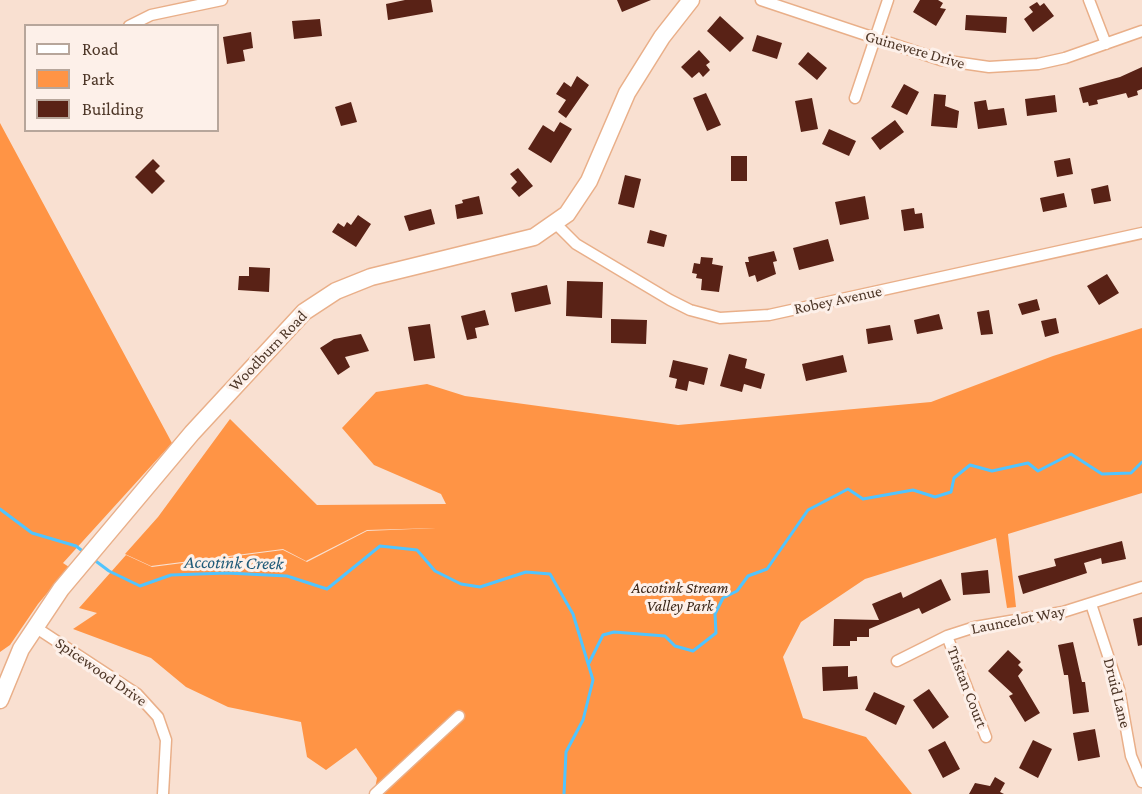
<!DOCTYPE html>
<style>
body{margin:0}
#map{position:relative;width:1142px;height:794px;overflow:hidden;background:#f9e0d1;font-family:"Crimson Pro",serif}
canvas{display:block}
.legend{position:absolute;left:24px;top:24px;width:195px;height:108px;box-sizing:border-box;background:#fdf0e9;border:2px solid #b7a69b;margin:0;padding:8px 10px;list-style:none;font-size:18px;color:#4d3627}
.legend li{display:flex;align-items:center;gap:12px;height:30px}
.legend b{width:30px;border:2px solid #b7a69b}
</style>
<div id="map">
<canvas width="1142" height="794"></canvas>
<ul class="legend">
<li><b style="height:8px;background:#fff"></b>Road</li>
<li><b style="height:16px;background:#ff9445"></b>Park</li>
<li><b style="height:16px;background:#592216"></b>Building</li>
</ul>
</div>
<script>
const ctx = document.querySelector('canvas').getContext('2d');
ctx.lineJoin = 'round';
function fill(path, color) { ctx.fillStyle = color; ctx.fill(path, 'evenodd'); }
const poly = rows => new Path2D(rows.map(r => 'M' + r).join(''));
function strokePath(path, color, width, dash) { ctx.strokeStyle = color; ctx.lineWidth = width; ctx.lineCap = dash ? 'butt' : 'round'; ctx.setLineDash(dash || []); ctx.stroke(path); }
function write(font, color, halo, rows, align = 'center') {
  ctx.font = font + ' "Crimson Pro",serif'; ctx.lineWidth = 6; ctx.setLineDash([]); ctx.textBaseline = 'middle'; ctx.strokeStyle = halo; ctx.fillStyle = color; for (const [text, x, y, turn = 0] of rows) {
    ctx.save(); ctx.translate(x, y); ctx.rotate((+turn || 0) * Math.PI / 180); ctx.textAlign = isNaN(turn) ? turn : align; if (halo) ctx.strokeText(text, 0, 0); ctx.fillText(text, 0, 0); ctx.restore();
  }
}
fill(poly([
 [0,123,172,443,63,563,69,567,38,604,10,645,0,652],
 [1142,328,1142,493,1008,534,1016,607,1007,608,996,538,865,579,801,622,783,657,803,718,866,737,912,794,374,794,377,778,356,748,326,770,307,757,301,722,228,707,186,687,151,658,73,629,97,613,79,608,126,555,152,567,283,550,307,562,367,531,436,528,367,530,306,561,283,549,151,566,125,554,158,517,230,419,317,505,446,504,441,494,374,465,342,428,376,392,427,384,465,396,678,425,931,402,1053,356]
]), '#ff9445');
strokePath(poly([
 [0,509,32,533,76,546,85,553],
 [93,559,109,571,140,586,171,575,227,573,287,576,327,589,380,546,417,550,435,571,461,584,480,587,526,572,550,574,573,614,593,680,583,720,566,752,564,794],
 [589,663,603,635,614,632,665,636,675,646,693,651,716,633,715,614,723,598,737,591,748,576,767,569,808,510,848,489,863,499,913,490,935,497,951,492,954,478,970,465,992,471,1028,463,1038,471,1071,454,1102,474,1131,473,1142,462]
]), '#51c4fe', 3);
fill(poly([
 [405,0,431,0,433,12,388,20,386,4],
 [617,0,651,0,622,12],
 [920,0,938,0,943,3,940,8,946,9,936,26,913,12],
 [1037,2,1040,6,1044,3,1054,16,1033,32,1024,19,1033,12,1029,7],
 [966,15,1007,17,1006,33,965,30],
 [720,16,744,38,730,52,707,31],
 [320,19,322,36,294,39,292,21],
 [251,32,253,48,243,50,245,61,227,64,223,37],
 [757,35,782,43,777,59,752,51],
 [699,50,710,62,706,65,710,70,703,77,699,72,692,78,681,67],
 [808,52,827,68,817,80,798,64],
 [1142,67,1142,89,1137,91,1138,95,1128,98,1126,93,1097,100,1098,104,1089,106,1088,102,1083,103,1079,88,1120,77],
 [577,76,589,85,566,118,558,112,566,100,556,94,564,82,571,87],
 [904,84,919,92,907,115,891,107],
 [706,93,721,125,707,131,693,98],
 [934,94,946,95,945,106,959,111,957,128,931,126],
 [1055,95,1057,112,1027,116,1025,99],
 [812,98,818,129,801,132,795,101],
 [986,100,988,110,1004,108,1007,125,978,129,974,102],
 [351,102,357,122,341,126,335,107],
 [895,120,904,132,880,150,871,138],
 [560,122,572,129,551,163,528,149,543,125,554,132],
 [829,129,856,141,849,156,822,144],
 [731,156,747,156,747,181,731,181],
 [1070,158,1073,174,1057,177,1054,161],
 [153,159,160,166,155,171,165,181,152,194,135,177],
 [518,168,533,186,519,197,511,188,517,182,510,174],
 [625,175,641,179,634,208,618,204],
 [1108,185,1111,201,1094,204,1091,189],
 [1064,193,1067,207,1043,212,1040,198],
 [479,196,483,214,457,219,455,205,463,203,462,200],
 [865,196,869,219,840,225,835,202],
 [914,208,915,214,922,213,924,228,904,231,901,210],
 [431,209,435,224,409,231,404,216],
 [358,215,371,224,356,247,332,232,338,223,344,227,347,222,351,225],
 [650,230,667,235,664,247,647,243],
 [828,239,834,261,799,270,793,248],
 [774,251,777,261,773,262,776,274,757,282,755,275,749,277,745,262,749,262,748,257],
 [701,257,713,258,712,264,723,266,719,292,701,290,702,279,696,278,697,274,692,273,694,263,700,264],
 [249,267,270,268,269,292,238,290,239,276,249,276],
 [1107,274,1119,293,1099,305,1087,286],
 [567,281,603,282,602,318,566,316],
 [547,285,551,304,515,312,511,293],
 [1037,299,1040,310,1022,315,1018,304],
 [485,310,489,325,475,328,477,338,467,340,461,316],
 [989,310,993,334,981,335,977,312],
 [939,314,943,329,917,334,914,320],
 [1056,318,1059,333,1045,337,1041,321],
 [611,319,647,320,646,344,611,343],
 [430,324,435,358,414,361,408,327],
 [890,325,893,340,868,344,866,329],
 [361,334,369,351,345,357,350,367,338,375,320,348,334,339],
 [729,354,747,359,745,368,765,374,761,389,744,384,742,392,720,386],
 [843,355,847,372,806,381,802,364],
 [673,360,708,368,704,385,689,381,687,391,675,388,677,379,669,377],
 [1122,541,1126,559,1102,564,1101,558,1084,563,1087,573,1023,594,1018,576,1056,566,1054,559],
 [988,570,990,593,963,595,961,573],
 [941,579,951,600,922,614,919,608,869,629,869,637,857,637,857,641,850,641,850,646,833,646,834,619,879,620,872,604,901,592,903,598],
 [1142,617,1142,645,1138,646,1133,619],
 [1073,642,1082,682,1085,682,1089,712,1073,714,1068,675,1064,675,1058,645],
 [1008,650,1021,662,1018,665,1023,670,1018,676,1040,713,1025,722,1009,696,1013,694,988,671],
 [848,666,848,677,857,676,858,689,823,691,822,667],
 [929,689,949,717,933,729,913,700],
 [874,692,905,706,896,725,865,710],
 [1095,729,1100,757,1078,761,1073,733],
 [1033,740,1052,749,1038,778,1019,768],
 [945,741,960,769,943,778,928,750],
 [995,777,1005,783,1000,792,1004,794,969,794,975,783,990,786]
]), '#592216');
const street = poly([
 [761,0,941,60,989,67,1038,64,1065,58,1142,31],
 [1089,0,1106,44],
 [129,26,151,15,222,0],
 [855,98,888,0],
 [556,224,576,244,670,300,690,310,720,318,769,315,1142,233],
 [1091,604,1119,689,1131,756,1142,782],
 [35,627,137,694,158,717,166,740,163,794],
 [947,636,986,737],
 [897,661,947,636,975,627,1063,612,1142,587],
 [375,794,459,716]
]);
const secondary = poly([
 [0,700,21,649,61,589,192,433,304,312,336,291,371,277,534,237,567,214,589,181,627,93,662,37,691,0]
]);
strokePath(street, '#e9af89', 13);
strokePath(secondary, '#e9af89', 19);
strokePath(street, '#fff', 10);
strokePath(secondary, '#fff', 16);
write('16px', '#4d3627', '#fdf0e9', [
 ["Guinevere Drive",915,50,16],
 ["Robey Avenue",838,300,-12],
 ["Woodburn Road",268,351,-46],
 ["Launcelot Way",1018,620,-11],
 ["Spicewood Drive",101,672,35],
 ["Tristan Court",967,687,69],
 ["Druid Lane",1117,693,76]
]);
write('italic 16px', '#3b2618', '#fdf0e9', [
 ["Accotink Stream",680,588],
 ["Valley Park",680,606]
]);
write('italic 18px', '#1e5a78', '#fdf0e9', [
 ["Accotink Creek",234,563,1]
]);
</script>
